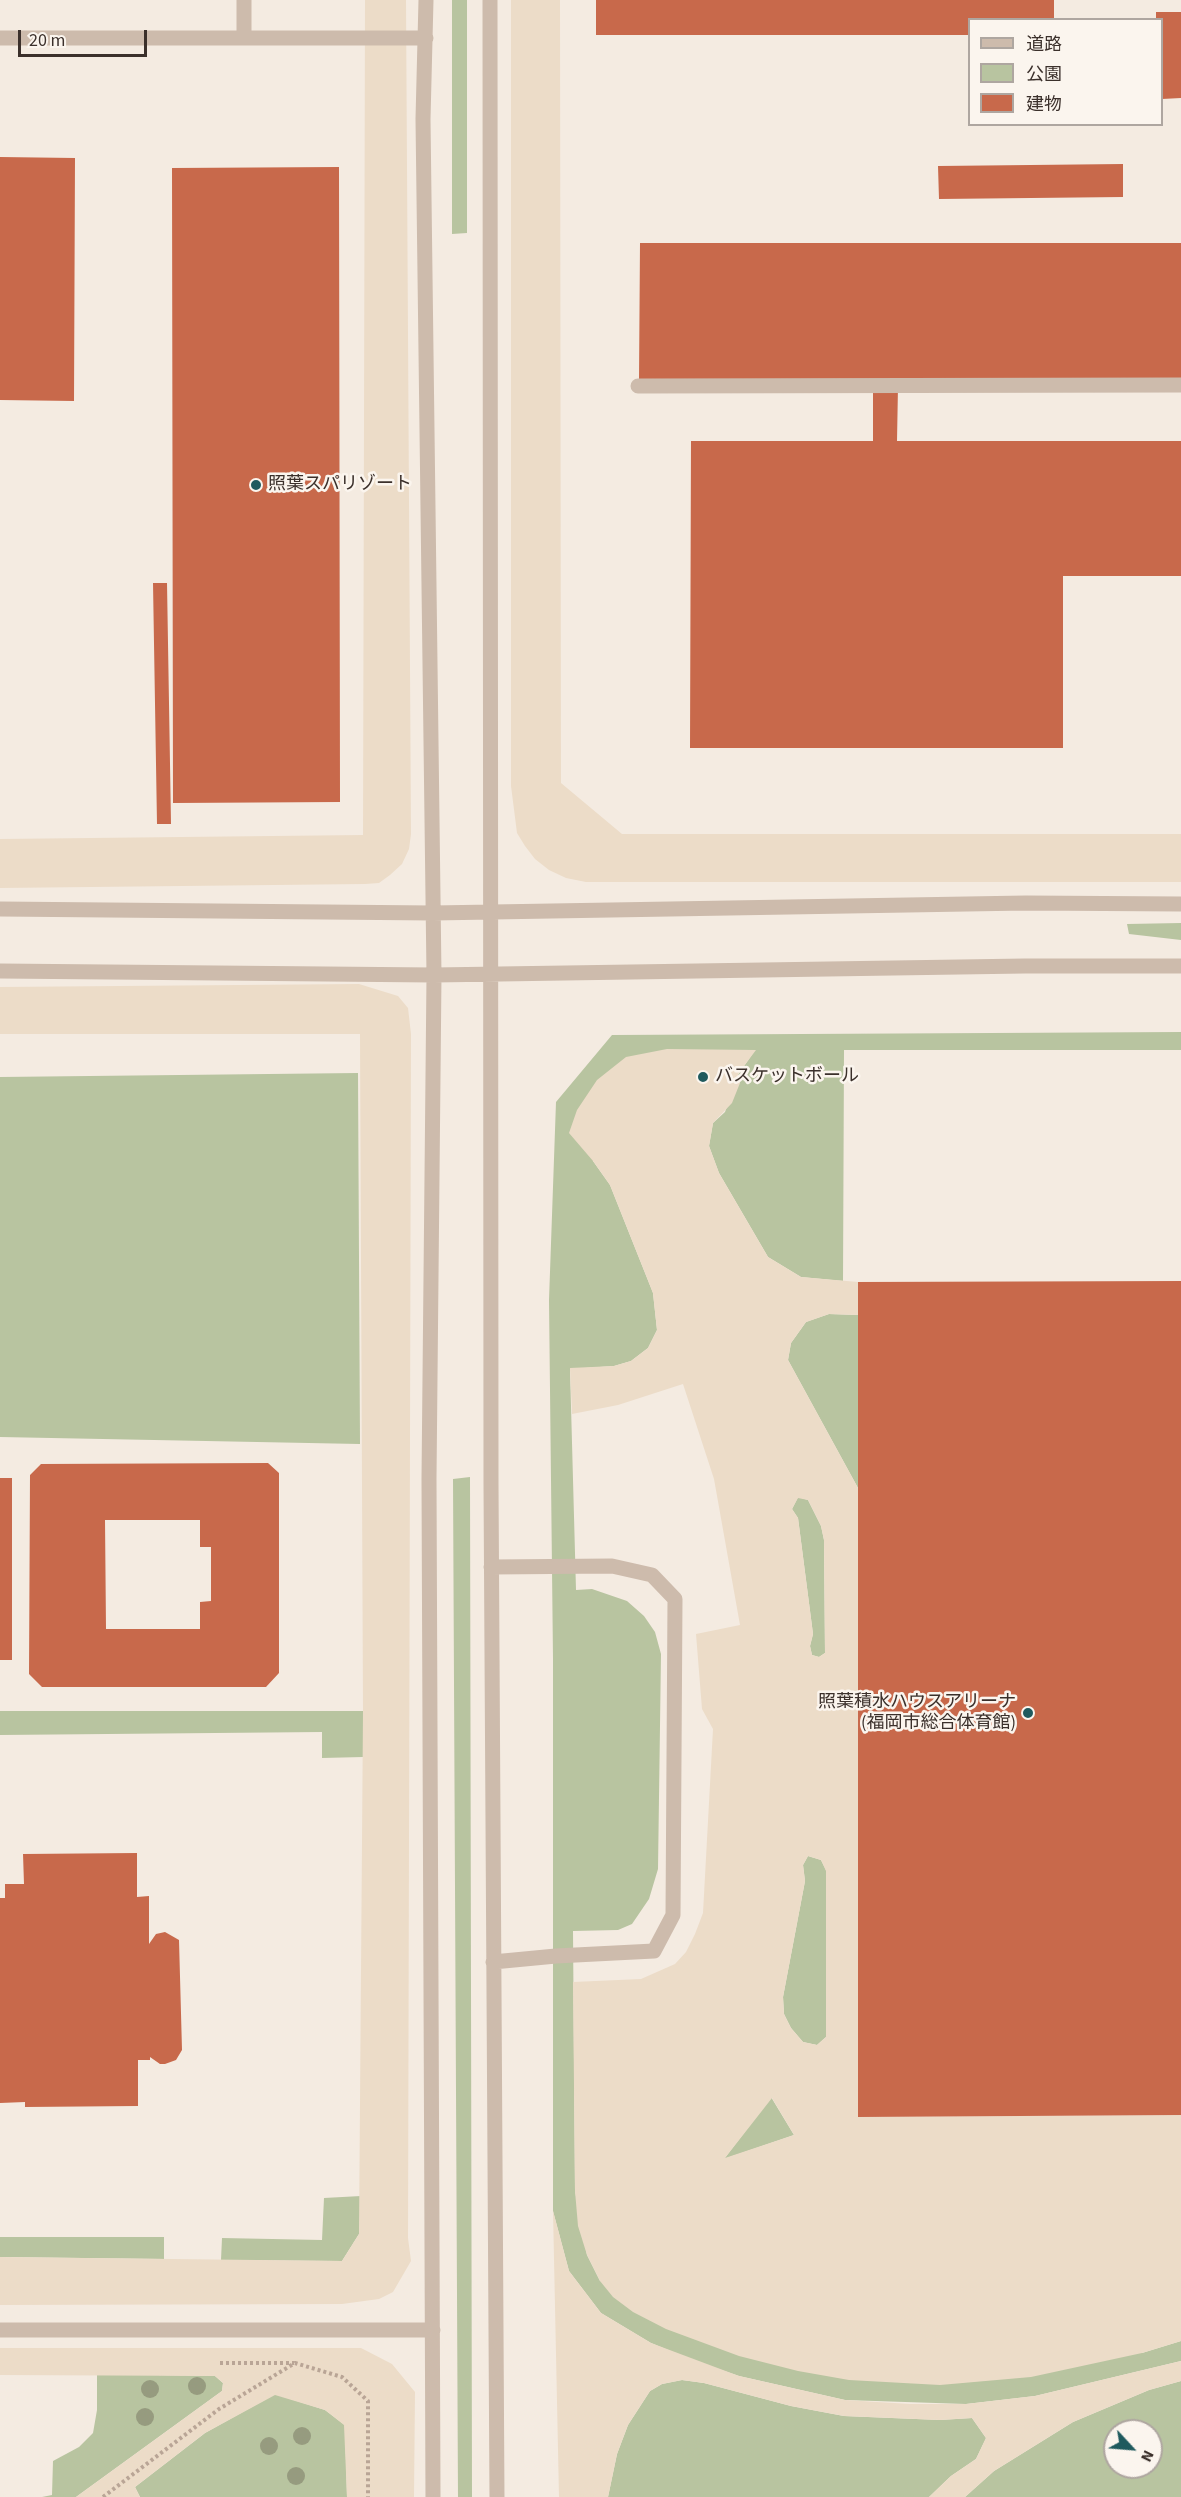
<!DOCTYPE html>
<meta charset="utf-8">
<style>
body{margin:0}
#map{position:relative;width:1181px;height:2497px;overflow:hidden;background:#f4ebe1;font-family:"Source Sans 3","Noto Sans JP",sans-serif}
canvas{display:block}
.legend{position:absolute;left:968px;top:18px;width:195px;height:108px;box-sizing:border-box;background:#fbf5ee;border:2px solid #aea6a0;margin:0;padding:8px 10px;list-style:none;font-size:18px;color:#3b302b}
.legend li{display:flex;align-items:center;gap:12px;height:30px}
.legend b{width:30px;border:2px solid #aea6a0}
.north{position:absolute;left:1103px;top:2419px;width:60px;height:60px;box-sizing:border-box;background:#fbf5ee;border:2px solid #aea6a0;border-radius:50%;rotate:116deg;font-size:16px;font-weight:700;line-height:24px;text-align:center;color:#3b302b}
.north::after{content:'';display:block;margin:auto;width:21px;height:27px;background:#1f5a5e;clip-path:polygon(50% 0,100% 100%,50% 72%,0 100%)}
.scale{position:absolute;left:18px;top:30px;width:129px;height:27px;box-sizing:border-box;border:3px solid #3b302b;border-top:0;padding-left:8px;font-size:18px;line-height:21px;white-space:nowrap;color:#3b302b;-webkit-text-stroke:4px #fbf5ee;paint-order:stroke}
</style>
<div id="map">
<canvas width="1181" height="2497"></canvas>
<ul class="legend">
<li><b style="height:8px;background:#cdbbac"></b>道路</li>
<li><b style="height:16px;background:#b8c4a0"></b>公園</li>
<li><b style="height:16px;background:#c8694b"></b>建物</li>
</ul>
<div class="north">N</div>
<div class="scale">20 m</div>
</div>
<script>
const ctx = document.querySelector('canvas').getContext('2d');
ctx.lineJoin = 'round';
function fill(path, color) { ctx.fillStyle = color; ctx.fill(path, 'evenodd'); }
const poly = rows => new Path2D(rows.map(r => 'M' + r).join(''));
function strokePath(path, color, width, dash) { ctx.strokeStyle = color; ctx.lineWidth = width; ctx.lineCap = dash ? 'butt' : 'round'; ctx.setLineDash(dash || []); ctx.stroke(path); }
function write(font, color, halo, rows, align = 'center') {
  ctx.font = font + ' "Source Sans 3","Noto Sans JP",sans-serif'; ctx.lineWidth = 5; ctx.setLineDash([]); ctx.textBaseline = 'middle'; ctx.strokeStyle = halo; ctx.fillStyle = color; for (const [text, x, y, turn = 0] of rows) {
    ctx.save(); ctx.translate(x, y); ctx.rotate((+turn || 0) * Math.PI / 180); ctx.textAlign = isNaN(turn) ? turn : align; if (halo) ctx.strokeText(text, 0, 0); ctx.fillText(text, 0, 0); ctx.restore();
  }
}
fill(poly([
 [452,0,467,0,467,233,452,234],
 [1181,923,1181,940,1129,934,1127,924],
 [1181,1032,1181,1050,844,1050,843,1281,801,1277,768,1257,719,1173,709,1146,713,1123,725,1112,738,1075,755,1050,593,1161,610,1185,653,1293,657,1330,648,1348,631,1361,614,1366,570,1369,576,1590,592,1589,627,1601,644,1616,655,1632,661,1654,658,1869,649,1899,632,1924,618,1930,573,1931,575,2191,587,2255,600,2281,1142,2353,1181,2341,1181,2361,1035,2396,966,2404,845,2400,739,2376,695,2361,651,2343,601,2313,569,2271,553,2211,553,1659,549,1300,556,1102,612,1035],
 [358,1073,360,1444,0,1437,0,1077],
 [829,1314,858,1315,858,1488,788,1360,791,1343,806,1322],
 [470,1477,472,2497,458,2497,453,1479],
 [798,1497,808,1500,821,1526,824,1540,825,1653,819,1657,812,1655,810,1646,813,1634,798,1518,792,1509],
 [0,1711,363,1711,363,1757,322,1758,322,1732,0,1735],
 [808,1856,821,1860,826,1870,826,2037,817,2045,803,2042,791,2028,784,2014,783,1997,805,1881,803,1865],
 [771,2097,794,2135,724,2159],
 [361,2196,359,2234,342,2261,221,2260,222,2238,322,2240,324,2198],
 [0,2237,164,2237,164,2259,0,2257],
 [97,2374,215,2376,223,2383,222,2391,76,2497,42,2497,52,2495,53,2461,79,2447,93,2433,97,2410],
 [682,2380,704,2383,791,2406,844,2416,940,2420,972,2418,986,2438,976,2459,951,2476,929,2497,608,2497,617,2454,628,2425,650,2391,662,2384],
 [1181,2381,1181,2497,965,2497,994,2471,1073,2422,1149,2390],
 [1115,2431,1151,2431,1151,2467,1115,2467],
 [275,2394,325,2410,345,2425,347,2497,140,2497,135,2487,205,2433]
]), '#b8c4a0');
fill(poly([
 [365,0,406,0,411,834,409,849,402,864,390,875,379,883,365,884,0,888,0,839,363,835],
 [511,0,560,0,561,783,622,834,1181,834,1181,882,586,882,566,878,549,870,535,859,525,846,517,833,511,786],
 [359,984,398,996,408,1008,411,1034,408,2238,411,2261,393,2292,379,2299,342,2304,0,2305,0,2257,342,2261,359,2234,363,1711,360,1034,0,1034,0,987],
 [667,1049,756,1050,738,1074,740,1083,732,1103,713,1123,709,1146,719,1173,768,1257,801,1277,858,1282,858,1315,829,1314,806,1322,791,1343,788,1360,858,1488,858,2117,1181,2115,1181,2341,1142,2353,1031,2377,940,2385,849,2380,798,2371,739,2356,666,2329,633,2312,613,2297,600,2281,587,2255,578,2226,575,2191,573,1982,641,1979,675,1964,686,1952,695,1934,703,1913,713,1729,702,1709,696,1634,740,1625,714,1479,683,1384,618,1405,572,1414,570,1368,614,1366,631,1361,648,1348,657,1330,653,1293,610,1185,593,1161,569,1133,577,1110,597,1080,626,1057],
 [798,1498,808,1500,821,1526,824,1540,825,1653,819,1657,812,1655,810,1646,813,1634,798,1518,792,1509],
 [808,1856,821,1860,826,1871,826,2037,817,2045,803,2042,791,2028,784,2014,783,1997,805,1881,803,1865],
 [772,2098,794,2135,725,2158],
 [553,2211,569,2271,601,2313,651,2343,739,2376,845,2400,910,2404,966,2404,1035,2396,1181,2361,1181,2381,1149,2390,1073,2422,994,2471,965,2497,929,2497,951,2476,976,2459,986,2438,972,2418,940,2420,844,2416,791,2406,704,2383,682,2380,662,2384,650,2391,628,2425,617,2454,608,2497,559,2497],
 [0,2348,361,2348,392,2364,415,2392,414,2497,347,2497,344,2425,325,2410,275,2395,205,2433,135,2487,140,2497,76,2497,222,2391,223,2383,215,2376,0,2375]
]), '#ecdcc8');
fill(poly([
 [596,0,1054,0,1054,20,970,20,970,35,596,35],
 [1156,12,1181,12,1181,98,1162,99,1162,20,1156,20],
 [0,157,75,158,74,401,0,400],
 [1123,164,1123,197,939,199,938,166],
 [339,167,340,802,173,803,172,168],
 [640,243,1181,243,1181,386,898,386,897,441,1181,441,1181,576,1063,576,1063,748,690,748,691,441,873,441,873,381,639,380],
 [153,583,167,583,171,824,157,824],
 [1181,1281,1181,2115,858,2117,858,1282],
 [268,1463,279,1473,279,1673,266,1687,42,1687,29,1674,30,1475,41,1464],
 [105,1520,200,1520,200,1547,211,1547,211,1601,200,1602,200,1629,106,1629],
 [0,1478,12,1478,12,1660,0,1660],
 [137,1853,137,1897,149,1896,149,1944,156,1934,165,1932,179,1940,182,2050,176,2060,165,2064,160,2064,150,2057,150,2060,138,2060,138,2106,25,2107,25,2102,0,2103,0,1898,5,1898,5,1884,24,1884,23,1854]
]), '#c8694b');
strokePath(poly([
 [220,2363,294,2363],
 [103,2497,219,2409,295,2363,342,2377,368,2401,368,2497]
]), '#b9a596', 4, [3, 3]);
strokePath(poly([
 [426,0,423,119,434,975,429,1478,433,2497],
 [490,0,491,1484,497,2497],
 [244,36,244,0],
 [0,38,426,38],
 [638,386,1181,385],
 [0,909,433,913,1026,903,1181,904],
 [0,971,434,975,1025,966,1181,966],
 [491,1567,612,1566,652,1575,675,1599,673,1915,654,1951,556,1956,493,1962],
 [0,2330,433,2330]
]), '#cdbbac', 15);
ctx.fillStyle = '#969b7f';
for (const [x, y] of [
 [197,2386],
 [150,2389],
 [145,2417],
 [302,2436],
 [269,2446],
 [296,2476]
]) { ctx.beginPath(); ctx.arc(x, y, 9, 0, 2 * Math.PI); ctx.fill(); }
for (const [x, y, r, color] of [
 [256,485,6,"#1f5a5e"],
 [703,1077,6,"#1f5a5e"],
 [1028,1713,6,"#1f5a5e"]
]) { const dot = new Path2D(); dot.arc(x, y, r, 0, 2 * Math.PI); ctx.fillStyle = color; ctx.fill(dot); strokePath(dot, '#fbf5ee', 2); }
write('18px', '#3b302b', '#fbf5ee', [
 ["照葉スパリゾート",268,485],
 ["バスケットボール",715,1077],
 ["照葉積水ハウスアリーナ",1016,1703,"right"],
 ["(福岡市総合体育館)",1016,1724,"right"]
], 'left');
</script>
